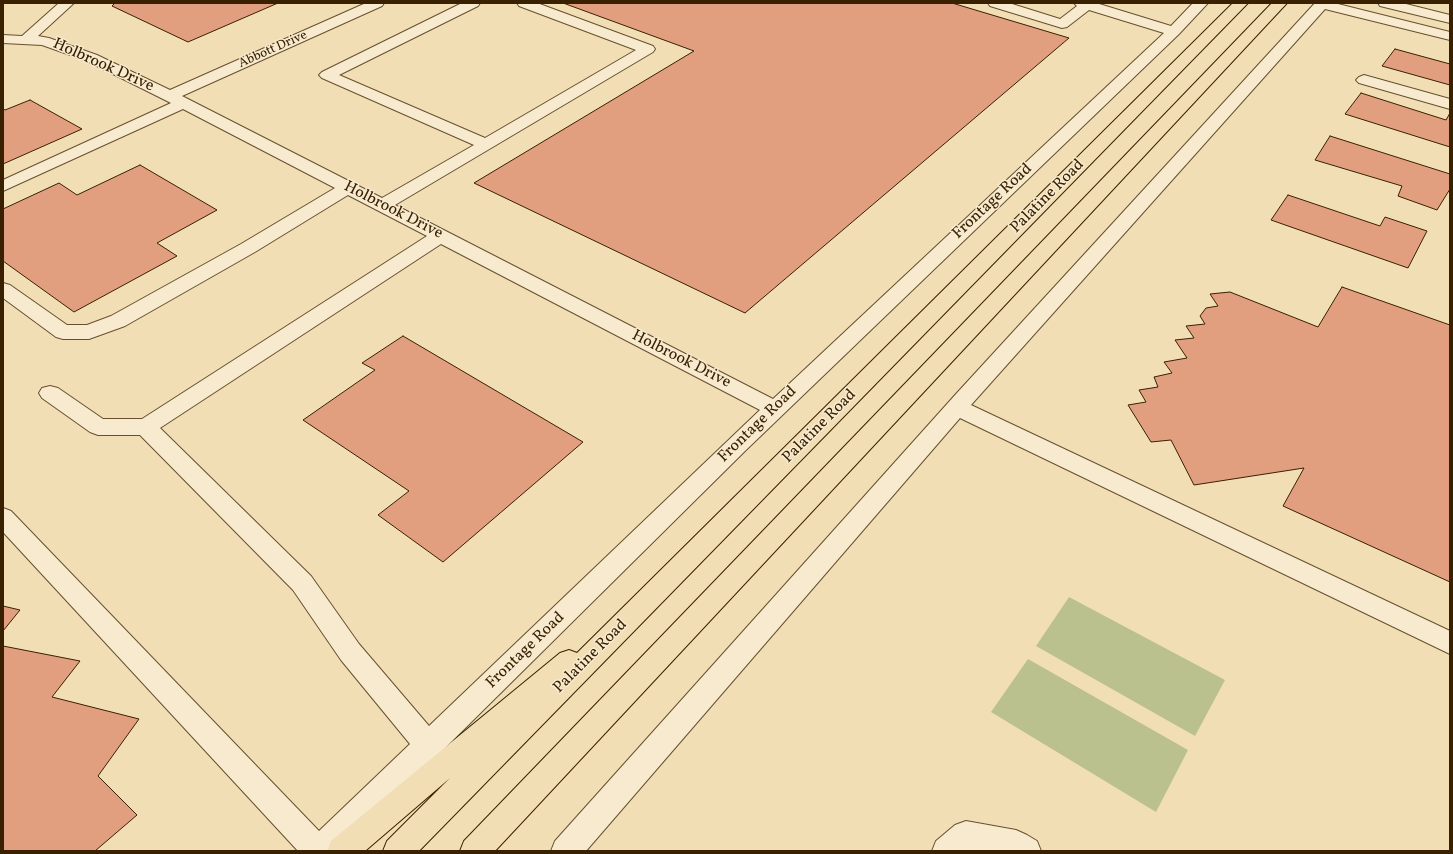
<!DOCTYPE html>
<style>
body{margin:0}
#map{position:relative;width:1453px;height:854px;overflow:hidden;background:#f2deb4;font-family:Vollkorn,serif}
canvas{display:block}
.frame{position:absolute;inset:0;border:4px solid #382001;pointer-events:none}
</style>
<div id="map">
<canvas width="1453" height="854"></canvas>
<div class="frame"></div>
</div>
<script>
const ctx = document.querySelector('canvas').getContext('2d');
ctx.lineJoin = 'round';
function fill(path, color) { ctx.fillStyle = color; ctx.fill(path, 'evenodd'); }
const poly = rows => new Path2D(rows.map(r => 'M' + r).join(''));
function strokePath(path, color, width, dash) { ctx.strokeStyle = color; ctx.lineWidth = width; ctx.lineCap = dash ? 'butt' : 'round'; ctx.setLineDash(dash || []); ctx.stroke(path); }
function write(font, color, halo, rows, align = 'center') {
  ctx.font = font + ' Vollkorn,serif'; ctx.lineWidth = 3; ctx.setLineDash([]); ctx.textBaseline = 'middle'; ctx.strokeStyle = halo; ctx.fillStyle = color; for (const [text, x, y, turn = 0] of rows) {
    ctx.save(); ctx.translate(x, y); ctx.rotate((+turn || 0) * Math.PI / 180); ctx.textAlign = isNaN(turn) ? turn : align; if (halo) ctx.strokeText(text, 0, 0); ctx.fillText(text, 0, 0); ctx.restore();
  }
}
fill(poly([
 [1069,597,1225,680,1195,736,1036,646],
 [1028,659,1188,750,1156,812,991,712]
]), '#bac18e');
const building = poly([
 [115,3,278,3,188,42,112,6,115,3],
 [563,3,952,3,1069,38,745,313,474,183,694,51,563,3],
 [1395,49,1450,64,1450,85,1382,66,1395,49],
 [1361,93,1446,120,1450,113,1450,147,1345,114,1361,93],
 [30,100,82,129,3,164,3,109,5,110,30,100],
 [1330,136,1450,174,1450,189,1437,210,1398,196,1402,186,1315,160,1330,136],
 [140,165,217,210,157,243,177,256,74,312,3,261,3,209,59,183,77,195,140,165],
 [1288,195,1380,226,1385,217,1427,231,1408,268,1271,220,1288,195],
 [1342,287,1450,325,1450,582,1283,506,1304,468,1194,485,1171,440,1151,442,1128,405,1146,402,1139,390,1158,387,1154,377,1172,373,1164,362,1187,358,1175,340,1194,338,1186,326,1205,324,1200,316,1206,308,1218,306,1210,294,1230,292,1318,327,1342,287],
 [403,336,583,442,443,562,378,515,409,491,303,420,375,370,362,363,403,336],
 [3,606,20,610,3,631,3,606],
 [3,646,80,661,52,697,139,719,98,776,137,815,95,851,3,851,3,646]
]);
fill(building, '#e19f80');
strokePath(building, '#382001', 1);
const minor = poly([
 [59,3,74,3,38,36,49,38,97,55,170,90,366,3,384,3,382,6,182,96,382,198,474,145,322,78,319,75,322,72,462,3,480,3,478,6,339,75,485,138,636,50,519,6,517,3,537,3,653,46,655,49,653,52,395,205,773,399,1164,33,1089,10,1067,27,1062,28,990,6,988,3,1009,3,1060,19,1077,6,1074,3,1096,3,1171,26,1193,3,1208,3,1179,34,746,450,341,851,298,851,3,532,3,508,11,511,319,831,410,744,341,660,293,590,140,435,98,435,90,432,42,398,39,393,42,388,50,386,58,388,103,419,142,419,427,236,348,195,255,252,125,326,89,339,63,339,56,337,3,298,3,283,10,285,67,325,87,325,111,316,241,244,335,188,183,109,3,191,3,180,171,103,87,61,42,45,3,43,3,35,22,36,59,3],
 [441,244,760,410,429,726,359,644,311,576,160,428,441,244],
 [1315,3,1334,3,1450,32,1450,40,1325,9,971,405,1450,631,1450,654,960,418,586,851,551,851,555,841,956,394,1315,3],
 [1378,3,1402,3,1450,15,1450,23,1380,6,1378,3],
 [1364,75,1450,99,1450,109,1359,83,1356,80,1359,77,1364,75],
 [966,821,1016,830,1027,835,1037,841,1041,851,932,851,936,841,955,825,966,821]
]);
const highway = poly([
 [1233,3,1248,3,419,851,383,851,387,841,450,778,365,851,327,851,331,841,560,653,569,650,577,653,1233,3],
 [1272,3,1287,3,495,851,460,851,464,841,1272,3]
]);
strokePath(minor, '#66502e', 2);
strokePath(highway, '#382001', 2);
fill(minor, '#f7eace');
fill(highway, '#f2deb4');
write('13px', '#382001', '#f7eace', [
 ["Abbott Drive",273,50,-24]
]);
write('16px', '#382001', '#f7eace', [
 ["Holbrook Drive",103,66,24],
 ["Palatine Road",1048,197,-45],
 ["Frontage Road",993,202,-43],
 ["Holbrook Drive",393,211,27],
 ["Holbrook Drive",681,360,27],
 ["Frontage Road",758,425,-44],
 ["Palatine Road",820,427,-45],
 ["Frontage Road",526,651,-44],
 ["Palatine Road",591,657,-45]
]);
</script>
